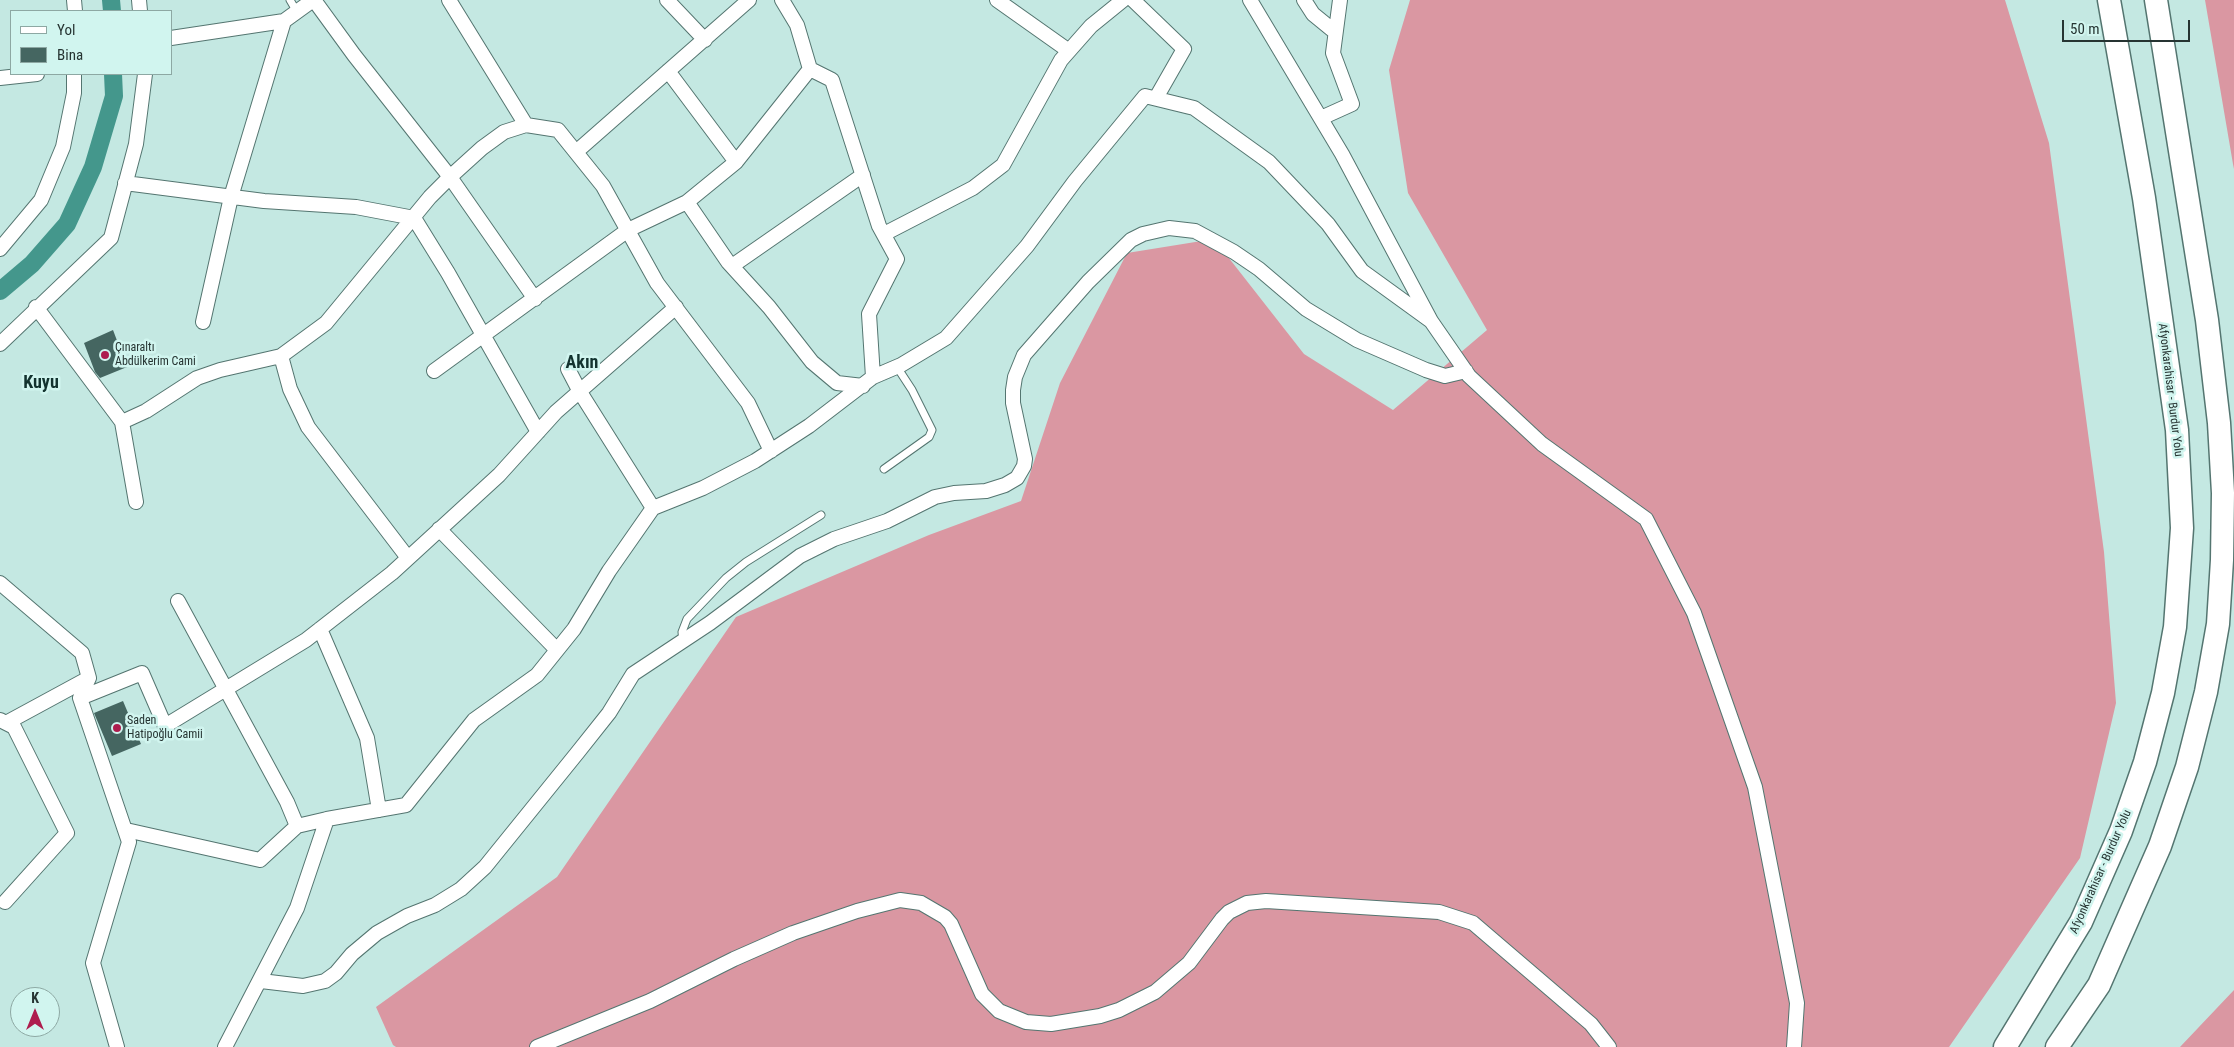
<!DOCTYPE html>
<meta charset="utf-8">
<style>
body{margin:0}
#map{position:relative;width:2234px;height:1047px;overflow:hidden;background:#c4e8e2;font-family:"Roboto Condensed",sans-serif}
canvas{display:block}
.legend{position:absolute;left:10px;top:10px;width:162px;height:65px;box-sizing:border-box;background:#d1f5ef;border:1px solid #8da8a3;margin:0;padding:6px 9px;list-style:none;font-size:15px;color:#263432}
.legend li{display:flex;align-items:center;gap:10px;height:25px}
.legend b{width:25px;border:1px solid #8da8a3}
.north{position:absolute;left:10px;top:987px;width:50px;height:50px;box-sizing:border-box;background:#d1f5ef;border:1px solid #8da8a3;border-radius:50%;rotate:0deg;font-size:14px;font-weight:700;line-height:20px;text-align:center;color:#263432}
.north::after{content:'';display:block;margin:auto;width:18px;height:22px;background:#ae1d4e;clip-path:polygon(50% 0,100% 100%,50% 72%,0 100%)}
.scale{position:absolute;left:2062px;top:20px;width:128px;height:22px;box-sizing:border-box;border:2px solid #263432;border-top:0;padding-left:6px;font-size:15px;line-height:18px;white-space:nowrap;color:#263432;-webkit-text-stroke:4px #d1f5ef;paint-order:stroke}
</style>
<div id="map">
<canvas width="2234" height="1047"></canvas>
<ul class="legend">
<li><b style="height:6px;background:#fff"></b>Yol</li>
<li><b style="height:14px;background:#456661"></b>Bina</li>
</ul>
<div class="north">K</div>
<div class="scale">50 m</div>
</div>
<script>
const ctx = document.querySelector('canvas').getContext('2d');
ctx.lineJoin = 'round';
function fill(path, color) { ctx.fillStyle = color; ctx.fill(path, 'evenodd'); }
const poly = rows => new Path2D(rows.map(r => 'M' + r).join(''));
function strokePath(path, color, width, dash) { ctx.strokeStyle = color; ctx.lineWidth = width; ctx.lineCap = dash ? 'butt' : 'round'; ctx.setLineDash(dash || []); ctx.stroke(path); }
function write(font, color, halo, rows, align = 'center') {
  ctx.font = font + ' "Roboto Condensed",sans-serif'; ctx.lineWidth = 5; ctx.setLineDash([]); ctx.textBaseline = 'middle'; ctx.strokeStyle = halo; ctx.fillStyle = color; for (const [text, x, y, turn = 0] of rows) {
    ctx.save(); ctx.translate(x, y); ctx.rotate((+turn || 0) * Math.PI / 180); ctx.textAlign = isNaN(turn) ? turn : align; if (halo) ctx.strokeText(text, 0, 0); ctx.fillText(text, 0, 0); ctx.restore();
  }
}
fill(poly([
 [1410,0,2005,0,2049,143,2104,552,2116,703,2080,858,1949,1047,396,1047,393,1045,376,1007,557,877,736,617,929,535,1021,501,1060,383,1127,253,1214,239,1304,354,1393,410,1487,330,1408,193,1389,70],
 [2205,0,2234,0,2234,169,2233,164],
 [2234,990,2234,1047,2180,1047]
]), '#da97a2');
strokePath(poly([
 [111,0,112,11],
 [0,291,32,264,67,224,93,167,114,96,113,74]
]), '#44978c', 18);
fill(poly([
 [113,330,127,367,100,378,95,372,84,343],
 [123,701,141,744,112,756,94,713]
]), '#456661');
const service = poly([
 [290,0,297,12],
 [884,469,929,437,932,430,912,390,897,367],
 [683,641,682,632,687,619,726,578,746,562,821,515]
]);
const minor = poly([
 [74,0,75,11],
 [139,0,140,11],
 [314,0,354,55,450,177,535,299],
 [449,0,526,125],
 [667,0,705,40],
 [782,0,797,25,810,69,832,80,879,226,897,259,869,314,873,377],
 [997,0,1069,51],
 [1133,0,1184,49,1156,98],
 [1250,0,1342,154,1431,321,1469,376,1542,444,1646,519,1694,613,1755,787,1797,1003,1794,1047],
 [1304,0,1313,14,1335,32],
 [171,38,284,21,313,0],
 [668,71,736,162],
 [0,78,37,74],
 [1321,118,1352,104,1333,53,1340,0],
 [576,152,749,0],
 [125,183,264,201,356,207,414,218,448,273,538,432],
 [687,202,728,262,769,307,812,362,837,383,863,386],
 [884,234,973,188,1003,165,1061,60,1091,26,1123,0],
 [0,249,41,200,63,147,74,93,74,74],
 [732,266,863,175],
 [36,307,122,422,136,502],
 [203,322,231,197,284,21],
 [0,344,111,238,136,144,145,74],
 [281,356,290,389,308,427,408,558],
 [568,369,580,392,653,508],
 [434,371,628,230,687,202,736,162,810,69],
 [122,422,146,411,197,378,220,370,281,356,326,323,430,197,450,177,482,148,504,132,526,125,558,130,603,186,657,283,748,403,771,451],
 [439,529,557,650],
 [0,583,82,653,89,678,80,698,129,842,93,963,117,1047],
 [178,601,287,802,297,826],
 [320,629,367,738,379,810],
 [80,698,142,673,165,726,306,640,392,573,499,475,556,412,676,307],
 [0,720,14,727,67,833,5,902],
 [6,723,89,678],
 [126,830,260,860,297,826,327,819],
 [261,981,303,986,325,981,336,973,352,954,377,933,407,916,435,905,461,889,485,867,578,752,609,713,633,674,710,623,800,556,834,539,887,521,935,497,954,493,986,491,1005,485,1017,478,1024,466,1025,459,1013,403,1013,390,1015,377,1024,355,1088,282,1131,240,1143,234,1169,228,1195,231,1234,252,1259,269,1306,309,1357,340,1426,370,1445,376,1466,371],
 [225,1047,297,908,327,819,406,805,474,720,537,675,574,629,609,571,653,508,703,488,755,461,809,426,873,377,901,365,946,338,1027,246,1075,181,1145,96,1194,108,1269,162,1328,224,1362,271,1431,321],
 [537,1047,650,1001,734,959,793,933,857,911,900,900,921,903,945,917,951,924,982,994,999,1011,1026,1022,1051,1024,1100,1016,1119,1010,1155,992,1189,963,1222,919,1229,912,1247,903,1266,901,1439,912,1473,923,1591,1024,1609,1047]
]);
const trunk = poly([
 [2005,1047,2081,922,2121,831,2145,762,2163,693,2175,627,2182,528,2177,430,2144,198,2109,0],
 [2057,1047,2099,985,2160,846,2187,767,2206,692,2218,624,2222,560,2223,493,2219,423,2207,320,2156,0]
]);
strokePath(service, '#547570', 9);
strokePath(minor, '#547570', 16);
strokePath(trunk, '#547570', 25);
strokePath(service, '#fff', 7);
strokePath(minor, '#fff', 14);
strokePath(trunk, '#fff', 22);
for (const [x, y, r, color] of [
 [105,355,5,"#ae1d4e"],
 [117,728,5,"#ae1d4e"]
]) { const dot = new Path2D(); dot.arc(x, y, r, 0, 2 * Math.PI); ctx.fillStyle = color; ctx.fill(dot); strokePath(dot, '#d1f5ef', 2); }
write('12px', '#263432', '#d1f5ef', [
 ["Çınaraltı",115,348],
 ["Abdülkerim Cami",115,362],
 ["Saden",127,721],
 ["Hatipoğlu Camii",127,735]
], 'left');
write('12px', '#263432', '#d1f5ef', [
 ["Afyonkarahisar - Burdur Yolu",2170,390,83],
 ["Afyonkarahisar - Burdur Yolu",2101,872,-66]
]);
write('bold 18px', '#13332f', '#d1f5ef', [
 ["Akın",582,363],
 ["Kuyu",41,383]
]);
</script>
